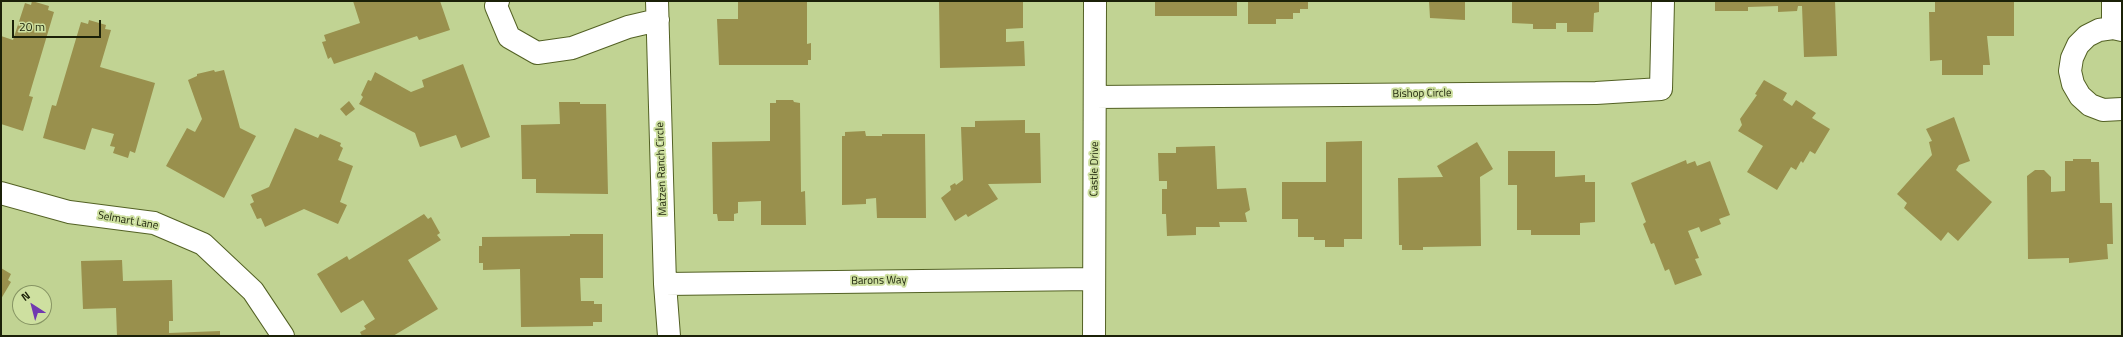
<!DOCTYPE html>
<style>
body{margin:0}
#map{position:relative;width:2123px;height:337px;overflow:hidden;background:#c1d393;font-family:"Titillium Web",sans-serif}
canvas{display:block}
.frame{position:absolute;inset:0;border:2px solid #1b2108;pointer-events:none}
.north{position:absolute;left:12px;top:285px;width:40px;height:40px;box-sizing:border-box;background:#cee0a0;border:1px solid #869463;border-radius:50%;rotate:324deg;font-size:11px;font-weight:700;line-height:16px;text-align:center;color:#1b2108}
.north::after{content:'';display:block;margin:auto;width:14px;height:18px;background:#7139b0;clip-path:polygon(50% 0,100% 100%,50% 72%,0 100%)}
.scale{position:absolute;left:12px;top:20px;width:89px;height:18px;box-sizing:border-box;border:2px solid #1b2108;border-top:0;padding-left:5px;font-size:12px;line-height:14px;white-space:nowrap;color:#1b2108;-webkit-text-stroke:3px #cee0a0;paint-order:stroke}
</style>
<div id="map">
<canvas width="2123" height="337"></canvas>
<div class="frame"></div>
<div class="north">N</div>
<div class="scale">20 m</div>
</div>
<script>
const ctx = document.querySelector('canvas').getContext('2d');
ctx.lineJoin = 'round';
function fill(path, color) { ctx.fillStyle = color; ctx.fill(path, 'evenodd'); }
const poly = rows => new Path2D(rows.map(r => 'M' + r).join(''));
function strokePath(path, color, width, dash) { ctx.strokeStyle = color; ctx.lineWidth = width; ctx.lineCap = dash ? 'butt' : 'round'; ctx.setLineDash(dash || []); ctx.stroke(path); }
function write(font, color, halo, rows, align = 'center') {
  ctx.font = font + ' "Titillium Web",sans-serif'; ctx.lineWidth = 4; ctx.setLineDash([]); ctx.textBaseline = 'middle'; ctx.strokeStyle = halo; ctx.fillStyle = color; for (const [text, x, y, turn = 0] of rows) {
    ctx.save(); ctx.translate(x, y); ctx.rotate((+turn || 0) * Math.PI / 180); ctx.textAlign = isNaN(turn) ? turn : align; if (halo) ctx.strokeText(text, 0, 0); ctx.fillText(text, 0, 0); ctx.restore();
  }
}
fill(poly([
 [32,1,49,6,48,10,54,12,29,96,33,97,23,131,1,124,1,36,13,40,25,3,31,5],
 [353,1,440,1,450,30,419,40,417,36,334,64,331,57,328,59,322,42,326,41,324,35,360,23],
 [738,1,807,1,807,44,811,43,811,60,808,60,808,65,719,65,717,19,738,19],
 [939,1,1023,1,1023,28,1006,29,1006,42,1024,41,1025,66,940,68],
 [1155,1,1237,1,1237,16,1155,16],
 [1248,1,1308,1,1308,9,1300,9,1300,13,1293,13,1293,19,1276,19,1276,24,1248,24],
 [1429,1,1465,1,1465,20,1430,18],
 [1512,1,1599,1,1599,12,1594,13,1593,32,1567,32,1567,23,1556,23,1556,29,1533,29,1533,24,1512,23],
 [1715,1,1835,1,1837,56,1804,57,1802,6,1798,6,1797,11,1778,12,1778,6,1748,7,1748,11,1715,11],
 [1935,1,2014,1,2014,36,1987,36,1990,65,1983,65,1983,75,1942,75,1942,60,1930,61,1929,12,1935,12],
 [89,20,106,25,105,29,111,30,100,67,155,83,135,153,130,151,128,158,113,153,115,147,110,146,114,134,92,128,85,150,43,138,52,105,56,106,81,22,88,24],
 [463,64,490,137,461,148,456,135,420,147,415,133,359,104,363,97,361,95,368,80,371,81,375,72,411,92,424,87,422,80],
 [214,70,215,72,224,70,240,128,256,136,224,198,166,166,187,128,195,132,202,119,188,80,197,76,197,74],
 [1764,80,1787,93,1783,100,1792,106,1796,100,1816,113,1812,118,1830,129,1815,154,1810,151,1803,163,1801,161,1796,170,1791,167,1777,190,1747,172,1763,146,1738,131,1742,125,1740,119,1757,95,1755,94],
 [776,100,793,100,794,102,800,103,801,192,805,191,806,225,761,225,761,201,738,202,738,213,734,214,734,221,718,221,717,214,713,214,712,142,770,141,770,103,776,103],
 [349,101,355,109,346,116,340,109],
 [559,102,580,102,580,104,606,104,608,194,536,193,536,179,522,179,521,125,560,124],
 [1954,117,1970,161,1959,165,1956,170,1992,202,1958,241,1948,232,1941,241,1904,208,1907,203,1897,194,1932,155,1929,142,1932,141,1926,129],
 [1025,120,1025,133,1040,133,1041,183,988,184,998,199,968,217,966,214,955,221,941,198,951,190,950,186,955,183,956,185,963,180,961,127,975,127,975,121],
 [295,128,318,138,320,134,341,143,340,146,343,148,338,160,353,166,340,202,347,205,338,224,304,209,265,227,261,218,257,219,250,204,254,202,251,195,269,187],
 [865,131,866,136,882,136,882,134,925,134,926,218,877,218,876,198,866,199,866,204,842,205,842,136,845,136,845,132],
 [1362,141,1362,239,1344,239,1344,247,1325,247,1325,240,1314,240,1314,237,1298,237,1298,219,1282,219,1282,182,1326,182,1326,142],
 [1477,142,1493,169,1480,177,1481,246,1423,247,1423,250,1402,250,1402,245,1399,245,1398,178,1443,177,1437,166],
 [1215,146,1217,189,1246,188,1250,210,1245,213,1247,222,1219,222,1220,227,1196,227,1196,235,1167,236,1166,214,1162,214,1162,189,1167,189,1167,181,1159,181,1158,153,1176,153,1176,147],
 [1508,151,1555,151,1555,177,1585,175,1585,182,1595,182,1595,222,1580,223,1580,235,1531,235,1531,230,1517,230,1517,185,1508,185],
 [2073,159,2091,159,2091,162,2099,162,2100,203,2112,203,2113,244,2107,244,2108,259,2069,263,2069,258,2028,259,2027,176,2035,170,2044,170,2051,177,2051,192,2065,191,2065,161,2073,161],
 [1686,160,1687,164,1695,161,1697,166,1710,161,1730,215,1719,219,1721,224,1701,232,1699,227,1688,231,1699,258,1695,259,1702,275,1675,285,1669,269,1665,271,1654,243,1651,244,1643,224,1646,222,1631,183],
 [424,214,428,219,431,217,440,233,437,235,441,240,408,260,438,309,393,336,362,336,360,332,366,329,364,326,375,319,363,300,341,313,317,274,347,256,349,260],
 [570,234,603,234,603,278,580,278,581,301,594,301,594,304,602,304,602,322,593,322,593,326,521,327,520,269,483,270,483,263,479,263,479,246,482,246,482,237,570,236],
 [122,260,123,281,172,280,173,321,169,321,169,333,220,331,220,336,117,336,116,308,83,309,81,261],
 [1,268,11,274,8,280,11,282,1,299]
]), '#99904d');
const street = poly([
 [498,1,496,6,509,37,537,53,572,48,628,27,658,20],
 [657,1,665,284,669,336],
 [2113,1,2113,28],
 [2122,30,2113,28,2099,30,2087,36,2078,45,2072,58,2070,71,2073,84,2080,96,2090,105,2103,110,2122,109],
 [1095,97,1596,93,1661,89,1663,1],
 [1,193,69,212,154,223,203,244,253,291,283,336],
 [665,284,1093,279],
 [1094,336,1095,1]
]);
strokePath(street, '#536124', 24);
strokePath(street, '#fff', 22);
write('11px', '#1b2108', '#cee0a0', [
 ["Bishop Circle",1422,94,-1],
 ["Matzen Ranch Circle",662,169,-92],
 ["Castle Drive",1095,169,-89],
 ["Selmart Lane",128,221,10],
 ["Barons Way",879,281,-1]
]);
</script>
